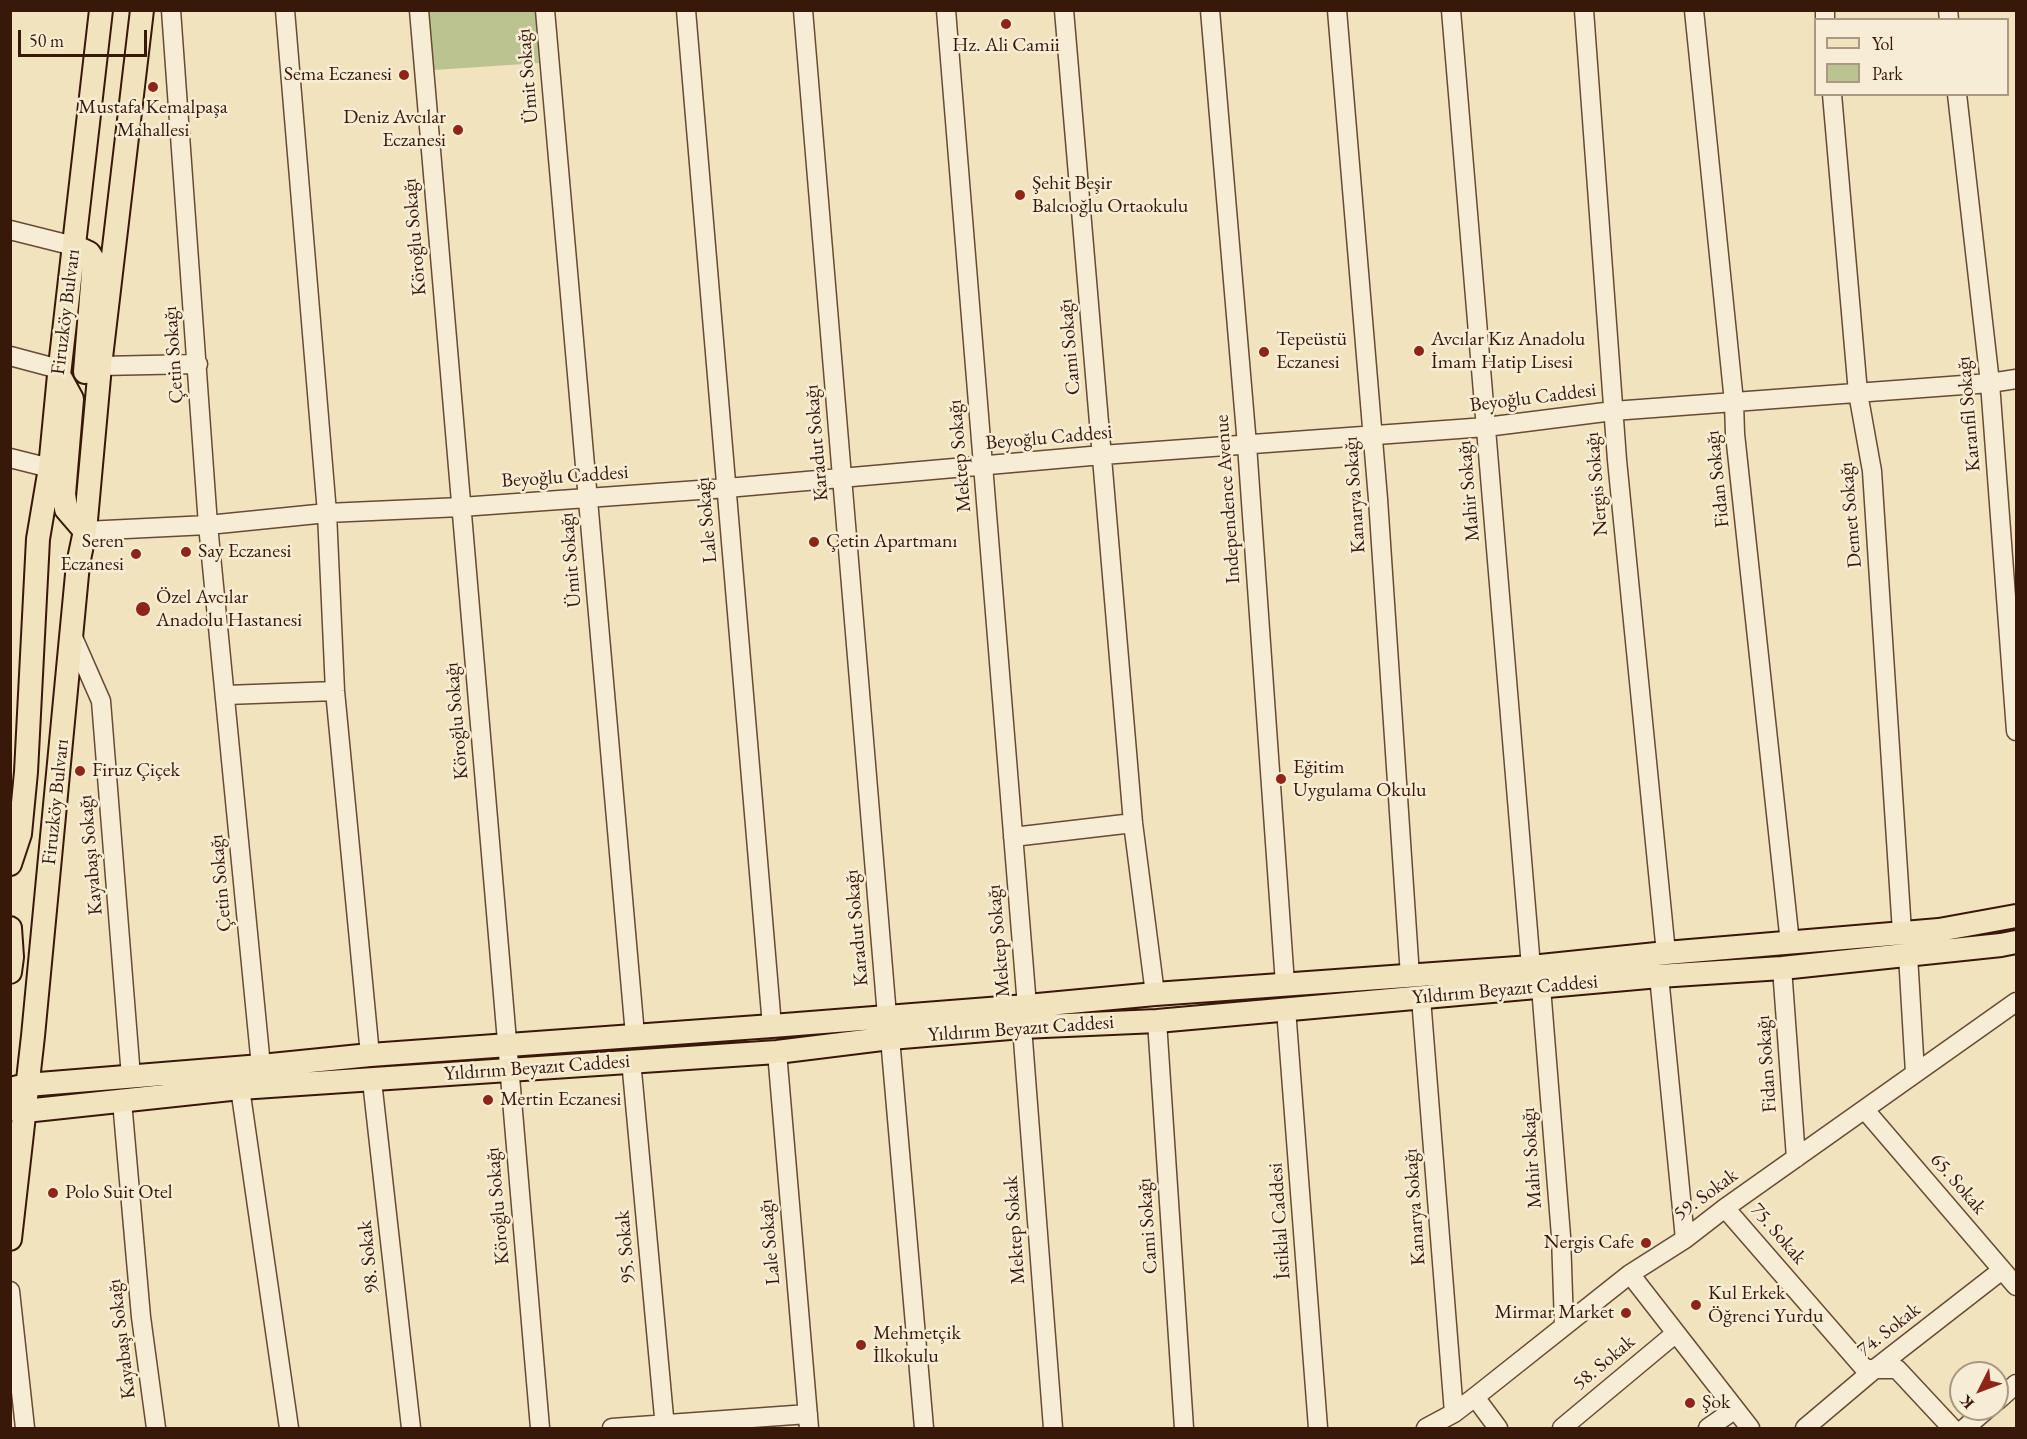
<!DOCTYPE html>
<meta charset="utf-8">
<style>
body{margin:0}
#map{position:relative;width:2027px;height:1439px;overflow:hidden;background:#f1e3bd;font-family:"EB Garamond",serif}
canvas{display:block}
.frame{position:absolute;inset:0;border:12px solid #381809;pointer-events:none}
.legend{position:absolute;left:1814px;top:18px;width:195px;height:78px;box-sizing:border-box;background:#f6edd4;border:2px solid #aa9883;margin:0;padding:8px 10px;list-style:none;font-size:18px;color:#381809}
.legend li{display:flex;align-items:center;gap:12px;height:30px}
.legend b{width:30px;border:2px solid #aa9883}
.north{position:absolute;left:1949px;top:1361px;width:60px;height:60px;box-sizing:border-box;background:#f6edd4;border:2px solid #aa9883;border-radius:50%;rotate:228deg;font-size:16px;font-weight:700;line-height:24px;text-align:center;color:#381809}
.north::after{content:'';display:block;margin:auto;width:21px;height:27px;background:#8f2418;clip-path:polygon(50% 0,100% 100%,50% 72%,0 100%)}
.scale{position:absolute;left:18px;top:30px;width:129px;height:27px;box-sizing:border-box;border:3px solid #381809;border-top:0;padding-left:8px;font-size:18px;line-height:21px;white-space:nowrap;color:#381809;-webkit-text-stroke:4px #f6edd4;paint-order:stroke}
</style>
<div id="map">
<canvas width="2027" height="1439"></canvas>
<div class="frame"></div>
<ul class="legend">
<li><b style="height:8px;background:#f1e3bd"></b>Yol</li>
<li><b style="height:16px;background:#bbc390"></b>Park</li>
</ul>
<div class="north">K</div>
<div class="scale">50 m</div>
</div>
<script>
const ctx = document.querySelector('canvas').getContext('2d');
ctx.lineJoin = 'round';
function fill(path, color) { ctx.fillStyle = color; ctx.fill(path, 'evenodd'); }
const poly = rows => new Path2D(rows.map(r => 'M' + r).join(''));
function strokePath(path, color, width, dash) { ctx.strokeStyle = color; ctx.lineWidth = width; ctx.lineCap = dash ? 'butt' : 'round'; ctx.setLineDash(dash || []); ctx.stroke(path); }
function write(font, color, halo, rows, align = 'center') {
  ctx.font = font + ' "EB Garamond",serif'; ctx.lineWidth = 5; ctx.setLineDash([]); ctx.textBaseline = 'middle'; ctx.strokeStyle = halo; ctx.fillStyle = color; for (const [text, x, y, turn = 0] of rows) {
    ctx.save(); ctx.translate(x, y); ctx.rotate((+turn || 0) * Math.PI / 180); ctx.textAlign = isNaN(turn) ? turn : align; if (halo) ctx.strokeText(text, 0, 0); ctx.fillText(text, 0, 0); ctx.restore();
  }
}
fill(poly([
 [426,11,536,11,539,63,434,70]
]), '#bbc390');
const minor = poly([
 [171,10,208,525,261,1066],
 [285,10,327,513,335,691,370,1055],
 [419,10,540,1428],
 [545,10,635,1035],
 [686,10,772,1026],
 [803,10,887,1016],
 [946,10,1027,1006],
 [1064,10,1133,823,1155,994],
 [1210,10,1247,445,1285,984],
 [1337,10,1378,499,1410,976],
 [1451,10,1531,967],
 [1584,10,1617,460,1666,953],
 [1694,10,1734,402,1735,434,1790,943],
 [1825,10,1825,20],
 [1948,10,1949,20],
 [1832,94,1858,393,1872,471,1902,932],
 [1957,94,1990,383,2016,731],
 [10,230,74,246],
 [10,356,59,369],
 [100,366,198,364],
 [10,458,50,468],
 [85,531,208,525,327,513,461,507,727,488,1102,455,1486,427,1613,411,1990,383,2016,379],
 [72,635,101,701,131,1077],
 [226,695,335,691],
 [1013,837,1133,823],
 [1908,955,1915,1073],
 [1782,968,1796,1158],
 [1659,976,1685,1239],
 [1541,987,1561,1236,1564,1325],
 [1421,998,1454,1413],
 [1286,1009,1318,1428],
 [1157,1021,1184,1428],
 [1022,1027,1053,1428],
 [890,1038,924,1428],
 [777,1052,809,1428],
 [631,1060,665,1428],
 [372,1081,411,1428],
 [240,1088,289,1428],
 [122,1101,141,1317,156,1428],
 [1865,1110,2016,1286],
 [1725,1208,1865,1369,1897,1369,1952,1428],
 [1630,1274,1750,1428],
 [10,1291,25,1428],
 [1475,1397,1498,1428],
 [1997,1401,2016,1384],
 [612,1428,808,1414],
 [1426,1428,1454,1413,1475,1397,1630,1274,1685,1239,1725,1208,2016,1002],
 [1562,1428,1676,1333],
 [1708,1428,1734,1410],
 [1805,1428,1876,1368,2002,1270],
 [1965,1428,1987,1409]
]);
const major = poly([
 [74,246,89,253,94,261,85,372],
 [59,375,72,399,64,494,66,509,85,531],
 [10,864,20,834,26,772,38,539,50,468,59,375,101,10],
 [10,928,12,957,10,972],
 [10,1089,27,1085,261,1066,370,1055,772,1026,1027,1006,1155,994,1531,967,1666,953,1939,930,2016,916],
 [10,1105,18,1111,25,1111,240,1088,777,1052,890,1038,1022,1027,1157,1021,1659,976,1782,968,2001,945,2016,942],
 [10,1239,33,1036,78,564,85,531,100,366,142,10]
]);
strokePath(minor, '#664b36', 21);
strokePath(major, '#381809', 26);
strokePath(minor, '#f6edd4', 18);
strokePath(major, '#f1e3bd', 22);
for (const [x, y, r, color] of [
 [1006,24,6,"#8f2418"],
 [404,75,6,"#8f2418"],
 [153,87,6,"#8f2418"],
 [458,130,6,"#8f2418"],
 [1020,195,6,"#8f2418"],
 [1419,351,6,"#8f2418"],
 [1264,352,6,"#8f2418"],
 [814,542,6,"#8f2418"],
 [186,552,6,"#8f2418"],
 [136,554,6,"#8f2418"],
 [143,609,8,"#8f2418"],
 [80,771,6,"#8f2418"],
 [1281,779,6,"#8f2418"],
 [488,1100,6,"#8f2418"],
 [53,1193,6,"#8f2418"],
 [1646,1243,6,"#8f2418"],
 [1696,1305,6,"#8f2418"],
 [1626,1313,6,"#8f2418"],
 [861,1345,6,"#8f2418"],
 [1690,1403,6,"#8f2418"]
]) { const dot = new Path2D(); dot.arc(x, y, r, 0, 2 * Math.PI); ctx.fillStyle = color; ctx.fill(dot); strokePath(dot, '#f6edd4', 2); }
write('20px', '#381809', '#f6edd4', [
 ["Hz. Ali Camii",1006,46,"center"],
 ["Sema Eczanesi",392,75,"right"],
 ["Mustafa Kemalpaşa",153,108,"center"],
 ["Mahallesi",153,131,"center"],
 ["Deniz Avcılar",446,118,"right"],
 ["Eczanesi",446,141,"right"],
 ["Şehit Beşir",1032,184],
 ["Balcıoğlu Ortaokulu",1032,207],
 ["Tepeüstü",1276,340],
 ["Eczanesi",1276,363],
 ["Avcılar Kız Anadolu",1431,340],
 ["İmam Hatip Lisesi",1431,363],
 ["Seren",124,542,"right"],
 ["Eczanesi",124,565,"right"],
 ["Çetin Apartmanı",826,542],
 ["Say Eczanesi",198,552],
 ["Özel Avcılar",156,598],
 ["Anadolu Hastanesi",156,621],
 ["Eğitim",1293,768],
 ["Uygulama Okulu",1293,791],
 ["Firuz Çiçek",92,771],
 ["Mertin Eczanesi",500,1100],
 ["Polo Suit Otel",65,1193],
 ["Nergis Cafe",1634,1243,"right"],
 ["Kul Erkek",1708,1294],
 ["Öğrenci Yurdu",1708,1317],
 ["Mirmar Market",1614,1313,"right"],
 ["Mehmetçik",873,1334],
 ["İlkokulu",873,1357],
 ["Şok",1702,1403]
], 'left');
write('20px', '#381809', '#f6edd4', [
 ["Ümit Sokağı",528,76,-95],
 ["Köroğlu Sokağı",415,237,-95],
 ["Firuzköy Bulvarı",66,312,-83],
 ["Cami Sokağı",1070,347,-95],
 ["Çetin Sokağı",174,355,-94],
 ["Beyoğlu Caddesi",1533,398,-7],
 ["Karanfil Sokağı",1969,414,-95],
 ["Beyoğlu Caddesi",1049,438,-5],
 ["Karadut Sokağı",817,443,-95],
 ["Mektep Sokağı",960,456,-95],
 ["Beyoğlu Caddesi",565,477,-4],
 ["Fidan Sokağı",1718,479,-96],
 ["Nergis Sokağı",1597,484,-95],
 ["Mahir Sokağı",1469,491,-95],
 ["Kanarya Sokağı",1355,495,-94],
 ["Independence Avenue",1228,499,-94],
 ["Demet Sokağı",1851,515,-95],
 ["Lale Sokağı",707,520,-95],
 ["Ümit Sokağı",571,560,-95],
 ["Köroğlu Sokağı",457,721,-95],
 ["Firuzköy Bulvarı",56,802,-84],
 ["Kayabaşı Sokağı",91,855,-95],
 ["Çetin Sokağı",221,883,-95],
 ["Karadut Sokağı",857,928,-95],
 ["Mektep Sokağı",999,941,-95],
 ["Yıldırım Beyazıt Caddesi",1505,990,-5],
 ["Yıldırım Beyazıt Caddesi",1021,1029,-4],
 ["Fidan Sokağı",1767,1064,-94],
 ["Yıldırım Beyazıt Caddesi",537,1068,-4],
 ["Mahir Sokağı",1532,1158,-94],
 ["65. Sokak",1958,1184,49],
 ["59. Sokak",1706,1195,-36],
 ["Köroğlu Sokağı",498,1206,-95],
 ["Kanarya Sokağı",1415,1207,-94],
 ["İstiklal Caddesi",1280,1221,-94],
 ["Cami Sokağı",1148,1226,-94],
 ["Mektep Sokak",1015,1230,-94],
 ["75. Sokak",1778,1234,49],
 ["Lale Sokağı",770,1242,-95],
 ["95. Sokak",626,1247,-95],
 ["98. Sokak",369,1257,-96],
 ["74. Sokak",1889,1330,-38],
 ["Kayabaşı Sokağı",122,1339,-97],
 ["58. Sokak",1604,1363,-40]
]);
</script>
